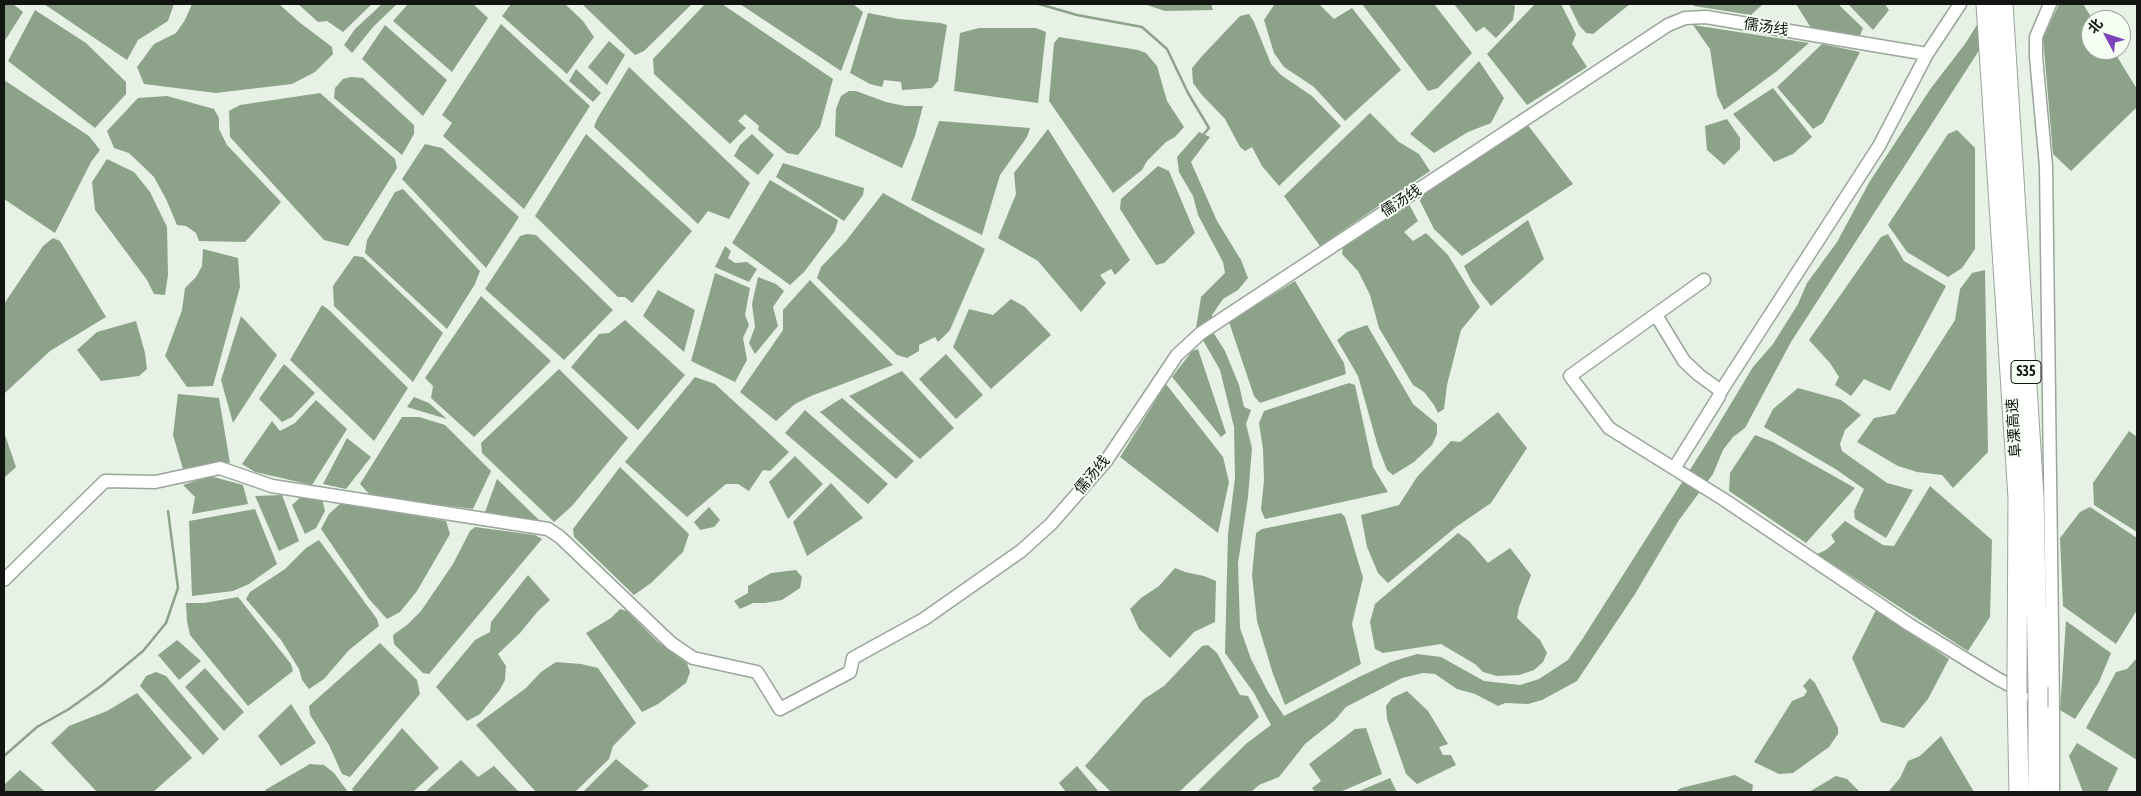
<!DOCTYPE html>
<meta charset="utf-8">
<style>
body{margin:0}
#map{position:relative;width:2141px;height:796px;overflow:hidden;background:#e7f1e6;font-family:"Asap Condensed","Noto Sans SC",sans-serif}
canvas{display:block}
.frame{position:absolute;inset:0;border:5px solid #121512;pointer-events:none}
.north{position:absolute;left:2081px;top:10px;width:50px;height:50px;box-sizing:border-box;background:#f4fef3;border:1px solid #9aa199;border-radius:50%;rotate:310deg;font-size:14px;font-weight:700;line-height:20px;text-align:center;color:#121512}
.north::after{content:'';display:block;margin:auto;width:18px;height:22px;background:#7a43ba;clip-path:polygon(50% 0,100% 100%,50% 72%,0 100%)}
</style>
<div id="map">
<canvas width="2141" height="796"></canvas>
<div class="frame"></div>
<div class="north">北</div>
</div>
<script>
const ctx = document.querySelector('canvas').getContext('2d');
ctx.lineJoin = 'round';
function fill(path, color) { ctx.fillStyle = color; ctx.fill(path, 'evenodd'); }
const poly = rows => new Path2D(rows.map(r => 'M' + r).join(''));
function strokePath(path, color, width, dash) { ctx.strokeStyle = color; ctx.lineWidth = width; ctx.lineCap = dash ? 'butt' : 'round'; ctx.setLineDash(dash || []); ctx.stroke(path); }
function write(font, color, halo, rows, align = 'center') {
  ctx.font = font + ' "Asap Condensed","Noto Sans SC",sans-serif'; ctx.lineWidth = 4; ctx.setLineDash([]); ctx.textBaseline = 'middle'; ctx.strokeStyle = halo; ctx.fillStyle = color; for (const [text, x, y, turn = 0] of rows) {
    ctx.save(); ctx.translate(x, y); ctx.rotate((+turn || 0) * Math.PI / 180); ctx.textAlign = isNaN(turn) ? turn : align; if (halo) ctx.strokeText(text, 0, 0); ctx.fillText(text, 0, 0); ctx.restore();
  }
}
fill(poly([
 [4,4,13,4,23,12,4,42],
 [44,4,174,4,168,21,138,40,127,60],
 [192,4,279,4,299,22,332,47,333,54,315,72,292,84,216,93,144,84,137,67,154,44,176,33,185,20],
 [298,4,372,4,343,32,327,21,318,22],
 [382,4,397,4,373,27,352,53,344,45,355,29],
 [408,4,473,4,488,18,452,72,393,21],
 [511,4,565,4,583,21,594,37,567,74,502,16],
 [582,4,692,4,644,51,635,55],
 [705,4,722,4,833,79,820,127,798,155,787,153,758,130,759,126,745,114,738,121,746,128,730,144,654,74,653,59],
 [740,4,853,4,863,12,841,71],
 [1144,4,1211,4,1213,10,1165,11],
 [1290,4,1319,4,1334,19,1352,8,1401,70,1345,121,1314,87,1284,67,1274,53,1264,20,1274,5],
 [1362,4,1434,4,1472,53,1438,88,1428,91],
 [1454,4,1513,4,1515,7,1513,20,1496,38,1484,27,1476,32],
 [1535,4,1561,4,1576,34,1572,44,1587,67,1527,105,1487,54],
 [1569,4,1630,4,1593,34,1586,33,1579,25],
 [1693,4,1763,4,1751,15,1694,6],
 [1796,4,1838,4,1863,28,1859,38,1811,28],
 [1848,4,1885,4,1889,10,1873,30],
 [1990,4,2009,4,1791,342,1745,428,1733,437,1723,450,1713,474,1679,520,1635,594,1577,681,1542,700,1528,704,1505,703,1498,706,1475,694,1457,689,1435,674,1423,673,1402,678,1346,707,1335,720,1305,744,1279,777,1259,785,1251,792,1197,792,1247,743,1271,725,1254,693,1225,653,1228,534,1235,478,1234,427,1220,370,1196,328,1201,297,1225,273,1223,262,1198,215,1193,196,1179,172,1177,157,1199,132,1210,137,1191,162,1217,221,1241,260,1248,278,1238,290,1223,299,1212,315,1213,332,1225,351,1239,385,1244,407,1251,410,1246,424,1252,448,1248,497,1238,563,1240,628,1251,659,1268,692,1284,716,1359,677,1391,662,1417,654,1441,657,1484,681,1520,685,1539,679,1568,660,1583,638,1712,435,1753,367,1773,344,1798,304,1807,283,1837,242,1870,181,1931,88,1965,44],
 [2059,4,2083,4,2093,20,2091,20,2091,50,2113,50,2137,89,2137,107,2071,171,2053,154,2043,38],
 [35,10,86,43,126,82,126,94,95,128,8,61],
 [868,13,899,19,941,23,947,25,938,81,932,88,902,90,901,82,884,80,882,87,870,84,850,73],
 [1249,14,1254,22,1271,64,1281,75,1312,96,1341,126,1279,186,1262,166,1252,147,1245,151,1240,147,1225,119,1202,95,1193,83,1192,68,1203,55,1240,16],
 [501,24,590,106,524,209,443,136,452,123,442,115],
 [385,25,447,80,423,116,362,59],
 [1693,25,1809,43,1777,71,1724,110,1717,95,1710,49],
 [979,28,1036,28,1046,32,1038,103,954,91,960,33],
 [1059,37,1138,50,1146,53,1157,66,1167,101,1184,127,1175,137,1166,142,1147,161,1142,170,1113,193,1049,101,1054,43],
 [609,41,625,55,607,85,588,67],
 [1822,44,1860,52,1823,123,1813,129,1777,87],
 [1479,61,1504,98,1491,123,1468,132,1434,153,1410,134],
 [629,67,750,183,729,219,708,211,698,224,594,127,597,119],
 [576,69,601,93,593,102,569,81],
 [351,77,363,78,414,125,414,134,402,155,334,98,335,88,343,79],
 [4,80,89,136,100,150,91,162,55,233,4,199],
 [1773,88,1812,137,1793,154,1774,162,1733,114],
 [849,91,856,91,886,102,905,106,923,106,915,136,902,168,835,136,836,109,841,96],
 [320,93,395,159,397,168,348,246,324,240,230,137,229,111,240,105],
 [167,96,214,109,219,118,219,129,227,145,281,202,245,242,199,241,196,233,186,226,177,225,166,199,154,177,129,153,114,148,107,131,138,98],
 [1370,113,1399,142,1419,154,1430,171,1320,246,1284,196],
 [1727,119,1740,138,1740,149,1724,165,1707,150,1705,126],
 [939,121,1030,128,1027,137,1000,175,982,235,911,200],
 [1527,124,1573,184,1462,256,1434,229,1420,201,1424,193],
 [1048,129,1130,260,1115,275,1111,269,1100,275,1106,283,1081,312,1038,261,998,238,1016,194,1014,173],
 [1957,130,1975,148,1975,249,1962,268,1948,277,1907,252,1888,225,1948,134],
 [586,134,692,231,632,303,625,297,618,297,535,216],
 [752,134,774,155,758,175,734,156,740,145],
 [425,144,442,148,519,217,486,268,402,179],
 [107,159,134,172,150,192,167,227,168,275,165,295,154,294,147,280,95,210,92,182],
 [783,163,864,188,863,195,844,221,776,177],
 [1158,166,1169,171,1195,233,1164,263,1156,265,1120,209,1121,199],
 [770,180,838,220,835,231,804,272,790,285,732,243],
 [403,189,480,271,475,284,447,329,365,253,367,240,395,192],
 [883,193,985,249,950,330,938,342,935,337,919,345,919,351,907,358,897,355,817,278,821,267,846,241],
 [1409,204,1418,221,1404,232,1413,241,1426,233,1448,255,1480,307,1461,330,1447,385,1444,409,1438,413,1434,405,1424,392,1413,385,1379,328,1370,295,1358,271,1342,254,1343,248],
 [1528,220,1544,259,1491,306,1472,282,1464,266],
 [527,234,536,235,613,310,564,360,485,289,520,236],
 [1888,234,1904,261,1946,286,1890,391,1864,379,1851,396,1835,385,1839,377,1830,363,1809,340,1881,237],
 [53,238,60,241,106,317,50,351,5,393,4,392,4,304,43,246],
 [725,246,731,251,728,258,735,263,747,262,757,269,749,282,715,267],
 [203,249,238,258,240,287,213,386,187,387,165,356,182,310,185,288,196,277,202,266],
 [354,256,363,257,443,333,413,382,334,306,333,286],
 [1985,270,1988,452,1953,488,1942,475,1917,472,1898,466,1857,442,1874,418,1895,414,1955,320,1960,289,1972,273],
 [715,273,750,288,745,315,749,325,743,338,747,360,735,382,691,361],
 [758,277,776,284,784,291,773,307,778,326,755,354,749,343,755,327,752,304],
 [810,280,893,365,811,396,795,404,776,421,740,392,783,330,783,310],
 [1295,281,1344,363,1346,374,1260,403,1254,396,1229,322],
 [658,290,695,310,684,352,643,316],
 [481,296,551,361,474,437,431,398,433,386,425,378],
 [1011,299,1025,307,1051,335,991,389,953,347,969,309,993,315],
 [322,305,329,310,408,388,374,441,290,360],
 [241,316,277,355,233,423,221,380],
 [625,320,685,375,638,430,571,367,599,334,609,333],
 [136,321,145,353,147,369,139,376,101,381,77,350,97,332],
 [1367,325,1413,404,1437,424,1437,434,1432,445,1414,462,1393,475,1387,470,1378,447,1358,376,1337,340,1347,332],
 [1198,349,1226,433,1221,437,1172,377,1192,351],
 [946,354,983,395,956,419,919,379],
 [284,364,315,393,292,417,282,422,259,399],
 [559,369,628,438,572,506,554,522,482,453,481,443],
 [902,371,954,428,920,459,849,396],
 [695,377,715,384,789,452,770,471,763,470,749,491,738,484,726,484,687,517,625,462],
 [1349,383,1355,385,1373,467,1388,492,1265,519,1261,510,1264,480,1263,449,1259,423,1264,411],
 [1166,384,1223,457,1229,482,1218,533,1120,457],
 [1798,388,1841,400,1861,415,1845,430,1840,444,1842,451,1887,483,1913,490,1886,538,1855,519,1854,511,1864,489,1837,470,1764,427,1773,409],
 [178,394,219,398,230,463,222,462,183,469,173,435],
 [414,397,429,403,447,419,407,407],
 [842,398,914,461,896,479,820,412],
 [316,400,347,429,312,485,255,472,242,464,272,421,280,431,295,423],
 [805,410,888,484,868,504,785,433],
 [1498,412,1527,448,1491,503,1456,527,1388,583,1378,573,1367,547,1361,515,1399,505,1417,477,1451,441,1460,442],
 [402,417,419,417,445,425,491,471,473,509,371,496,360,484],
 [2129,431,2137,437,2137,532,2094,505,2093,483],
 [4,432,16,467,4,478],
 [1755,435,1773,442,1855,488,1806,543,1729,491,1730,473],
 [347,438,371,457,346,489,323,484],
 [795,456,823,484,788,519,769,482],
 [620,467,689,534,683,552,651,583,634,595,574,537,573,529],
 [210,476,243,485,248,504,192,514,195,497,183,485],
 [497,479,540,521,485,512],
 [831,483,863,518,807,556,793,522],
 [1930,486,1992,540,1990,617,1968,651,1817,554,1826,550,1835,542,1831,535,1845,521,1883,545,1894,546],
 [282,495,299,541,279,551,255,496],
 [303,495,322,499,325,511,316,528,305,534,292,505],
 [341,503,446,521,450,534,417,591,400,612,387,619,369,599,321,529,329,514],
 [709,507,720,520,714,527,700,530,694,522],
 [2090,507,2137,538,2137,610,2116,644,2063,606,2060,538,2080,512],
 [255,509,277,564,249,584,233,591,192,596,189,521],
 [1341,513,1345,517,1363,578,1352,624,1361,664,1285,705,1273,674,1257,621,1252,575,1256,533,1262,529],
 [475,527,535,535,542,539,429,674,423,673,394,644,393,635,407,625,421,611,453,564,470,531],
 [1458,533,1469,541,1488,563,1510,548,1531,575,1519,607,1517,618,1540,640,1547,653,1543,662,1534,670,1519,675,1497,676,1483,672,1475,664,1441,644,1383,653,1375,649,1370,622,1375,604],
 [319,540,377,619,379,626,349,650,324,679,309,689,302,680,299,669,281,640,246,599,250,592,285,569,306,548],
 [1175,568,1185,572,1204,576,1216,581,1215,622,1194,632,1170,658,1139,629,1130,609,1141,598,1159,586],
 [796,570,802,577,800,588,782,600,765,603,753,603,740,609,734,601,748,593,748,586,771,573],
 [528,575,550,600,538,611,520,633,498,654,506,666,505,680,499,691,480,714,467,721,436,687,475,640,490,632,491,622],
 [238,597,291,664,293,671,248,706,190,635,187,621,186,603,204,603],
 [620,609,627,611,657,641,687,663,690,672,686,683,658,704,642,712,586,633,611,618],
 [1876,610,1949,659,1928,699,1904,728,1881,722,1852,658],
 [2066,621,2111,653,2099,682,2075,719,2060,710],
 [177,640,201,661,179,680,158,655],
 [380,643,417,680,420,694,350,777,342,774,329,745,310,715,309,706],
 [1208,645,1217,653,1240,695,1248,696,1259,717,1179,792,1111,792,1085,766,1144,699,1164,686,1202,646],
 [2137,658,2137,760,2086,728,2116,672,2127,669],
 [556,662,581,664,598,668,636,723,613,746,609,759,575,792,536,792,476,725,526,688,541,672],
 [205,668,244,712,224,731,185,687],
 [156,672,166,676,219,739,203,755,140,686,146,676],
 [1810,678,1815,683,1838,728,1838,734,1829,747,1793,773,1779,774,1754,762,1792,701,1804,696,1807,691,1803,686],
 [1407,691,1428,711,1448,744,1439,747,1443,755,1451,755,1456,765,1417,784,1406,774,1387,719,1386,706,1392,698],
 [137,693,192,758,153,792,97,792,51,743,69,726,107,711],
 [291,704,316,743,281,766,258,736],
 [402,728,439,768,413,792,354,792,352,789],
 [1366,728,1382,774,1340,792,1315,792,1312,788,1321,781,1309,764,1355,729],
 [1941,736,1974,792,1888,792,1900,778,1908,761,1920,756],
 [2077,743,2118,768,2107,792,2083,792,2069,756],
 [616,759,649,786,640,792,583,792],
 [461,760,478,777,494,766,519,792,425,792],
 [310,764,324,765,334,773,348,792,267,792,265,790],
 [1077,766,1099,792,1066,792,1059,783],
 [20,770,42,789,45,792,4,792,4,785],
 [1735,775,1753,785,1752,792,1675,792,1681,788],
 [1836,776,1847,779,1860,792,1809,792],
 [1390,778,1397,792,1357,792]
]), '#8ca38a');
strokePath(poly([
 [1039,4,1077,15,1142,27,1167,49,1188,93,1209,128,1202,136],
 [4,756,37,727,69,709,101,686,143,651,166,623,178,588,168,511]
]), '#8ca38a', 2.5);
const minor = poly([
 [2050,4,2036,37,2036,57,2046,166,2053,708,2053,792],
 [1704,280,1570,376,1609,428,1723,499,1910,625,1998,679,2042,702],
 [1656,315,1684,361,1699,375,1721,391],
 [1675,467,1718,398,1721,391,1879,146,1927,54],
 [4,580,105,481,155,482,220,468,272,486,548,529,560,537,671,643,693,658,757,672,780,709,850,672,853,658,924,619,1021,551,1051,524,1106,461,1177,355,1201,333,1668,25,1685,18,1706,17,1927,54,1960,4]
]);
const highway = poly([
 [1986,4,2018,498,2017,674],
 [2003,4,2034,497,2038,687],
 [2017,693,2019,792],
 [2038,708,2038,792]
]);
strokePath(minor, '#9ba59b', 15);
strokePath(highway, '#9ba59b', 21);
strokePath(minor, '#fff', 12);
strokePath(highway, '#fff', 19);
const highwayBridge = poly([
 [2017,674,2017,693],
 [2038,687,2038,708]
]);
strokePath(highwayBridge, '#9ba59b', 21, []);
strokePath(highwayBridge, '#fff', 19);
for (const [x, y, w] of [
 [2026,372,30]
]) { const box = new Path2D(); box.roundRect(x - w / 2, y - 11.5, w, 23, 4); ctx.fillStyle = '#f4fef3'; ctx.fill(box); strokePath(box, '#121512', 1); }
write('bold 14px', '#121512', null, [
 ["S35",2026,372]
]);
write('15px', '#121512', '#f4fef3', [
 ["儒汤线",1766,27,9],
 ["儒汤线",1401,201,-33],
 ["阜溧高速",2014,428,-94],
 ["儒汤线",1092,475,-50]
]);
</script>
